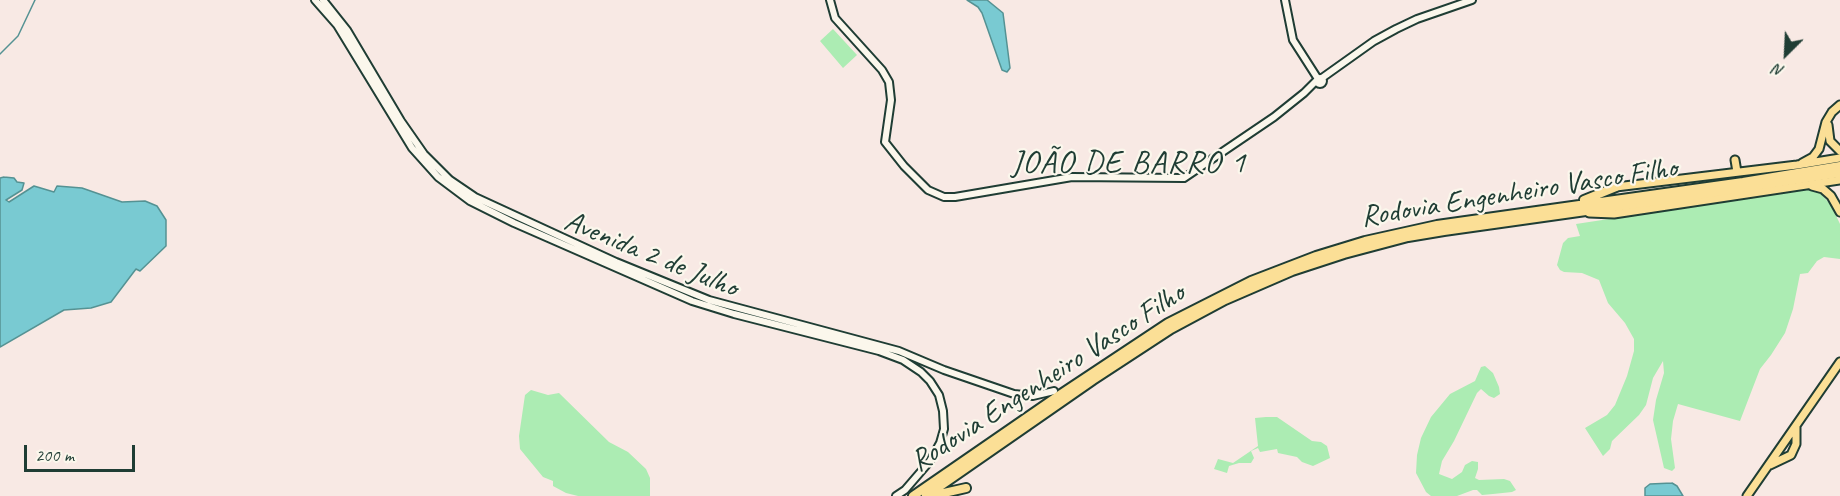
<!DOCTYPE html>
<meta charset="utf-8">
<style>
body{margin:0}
#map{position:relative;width:1840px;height:496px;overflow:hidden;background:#f8e9e4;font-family:Caveat,sans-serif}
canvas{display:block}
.north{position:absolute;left:1756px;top:24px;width:60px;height:60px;-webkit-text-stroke:4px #fbf7ec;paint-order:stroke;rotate:204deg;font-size:16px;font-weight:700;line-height:24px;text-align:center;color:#1f3d34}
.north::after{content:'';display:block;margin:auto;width:21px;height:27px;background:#1f3d34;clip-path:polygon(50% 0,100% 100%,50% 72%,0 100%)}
.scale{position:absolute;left:24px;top:445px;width:111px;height:27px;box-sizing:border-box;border:3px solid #1f3d34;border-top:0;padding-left:8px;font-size:18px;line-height:21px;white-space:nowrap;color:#1f3d34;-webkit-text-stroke:4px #fbf7ec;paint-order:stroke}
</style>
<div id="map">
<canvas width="1840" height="496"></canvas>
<div class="north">N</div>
<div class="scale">200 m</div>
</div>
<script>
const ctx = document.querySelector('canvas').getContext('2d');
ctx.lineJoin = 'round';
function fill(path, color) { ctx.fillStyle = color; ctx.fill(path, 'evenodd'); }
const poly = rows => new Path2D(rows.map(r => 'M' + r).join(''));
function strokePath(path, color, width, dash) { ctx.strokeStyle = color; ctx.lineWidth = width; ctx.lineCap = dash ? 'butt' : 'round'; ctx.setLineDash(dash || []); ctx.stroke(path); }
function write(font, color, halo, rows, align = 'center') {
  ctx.font = font + ' Caveat,sans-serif'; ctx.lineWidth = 4.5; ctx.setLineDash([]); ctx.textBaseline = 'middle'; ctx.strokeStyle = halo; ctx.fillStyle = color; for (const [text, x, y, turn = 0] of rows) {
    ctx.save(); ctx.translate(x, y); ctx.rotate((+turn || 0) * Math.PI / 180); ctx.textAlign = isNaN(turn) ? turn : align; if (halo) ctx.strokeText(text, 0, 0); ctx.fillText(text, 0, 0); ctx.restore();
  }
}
fill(poly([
 [833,29,857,55,843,68,820,41],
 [1805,189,1814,190,1820,193,1831,205,1840,224,1840,259,1824,257,1817,261,1808,273,1800,274,1793,309,1785,333,1771,355,1760,369,1740,421,1678,404,1673,421,1671,439,1675,468,1672,471,1664,468,1653,420,1656,400,1664,373,1663,361,1653,378,1646,405,1639,415,1612,441,1610,449,1603,456,1585,428,1607,415,1615,405,1627,376,1634,351,1634,339,1625,323,1608,303,1599,280,1582,273,1564,272,1560,270,1557,265,1563,243,1568,238,1580,236,1576,224],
 [1485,366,1493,373,1499,387,1500,394,1494,398,1489,396,1481,389,1477,393,1454,441,1442,461,1439,474,1452,479,1462,472,1465,465,1472,461,1478,462,1478,469,1475,478,1479,480,1504,479,1510,481,1516,490,1512,492,1493,494,1482,495,1477,490,1473,490,1457,496,1431,496,1426,492,1416,473,1417,455,1421,438,1431,417,1450,394,1475,381,1481,367],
 [531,390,548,395,559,393,609,442,628,452,646,469,650,478,650,496,578,496,566,493,553,486,553,481,543,477,520,449,519,436,525,395],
 [1266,417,1277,417,1312,441,1321,442,1327,446,1330,458,1313,466,1302,462,1297,457,1278,453,1277,449,1260,452,1258,448,1251,451,1254,458,1251,463,1239,463,1229,466,1227,473,1214,469,1218,459,1233,463,1258,446,1255,418]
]), '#acecb3');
const water = poly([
 [967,0,987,0,1003,13,1010,68,1007,72,1002,70,982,13,978,7,967,0],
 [4,177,14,178,17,182,24,183,22,190,6,200,9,202,34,186,54,192,57,186,82,188,122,202,145,201,157,206,166,220,166,246,140,271,136,269,111,302,91,308,64,310,0,347,0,178,4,177],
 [1672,483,1677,486,1683,496,1645,496,1645,488,1650,484,1672,483]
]);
fill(water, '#79cad2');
strokePath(water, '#559293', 1.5);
strokePath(poly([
 [0,54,18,36,35,0]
]), '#559293', 1.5);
const secondary = poly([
 [315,0,337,25,412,148,438,177,470,201,514,223,692,301,734,314,879,351,903,360,921,372,930,381,939,395,943,411,944,429,940,443,930,461,905,490,896,496],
 [323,0,347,30,401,121,424,154,450,180,475,197,616,262,709,300,899,351,944,370,1014,394,1033,396,1054,391],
 [830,0,835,18,882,70,889,82,891,100,885,142,904,166,928,190,944,197,955,197,1072,177,1184,178,1274,117,1304,93,1317,80],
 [1285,0,1293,40,1318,79],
 '1317 81a3 3 0 1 1 6 0a3 3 0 1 1-6 0Z',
 [1322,78,1374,41,1396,29,1417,19,1472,0]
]);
const primary = poly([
 [1828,125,1830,141,1840,151],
 [1735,160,1737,172],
 [1802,163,1813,157,1819,149,1826,122,1832,112,1840,105],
 [1812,186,1823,189,1831,196,1840,212],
 [1616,187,1797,165,1840,158],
 [1589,213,1614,214,1840,180],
 [1770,465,1791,455,1796,444,1796,427],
 [1747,496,1840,362]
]);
const motorway = poly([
 [1584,200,1616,187],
 [913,496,1058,396,1168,323,1251,281,1316,256,1365,241,1437,225,1743,182,1840,166],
 [926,496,1093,380,1171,329,1225,300,1292,271,1344,254,1408,237,1444,231,1664,200,1840,173],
 [931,496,966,488]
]);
strokePath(secondary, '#1f3d34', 10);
strokePath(primary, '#1f3d34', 11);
strokePath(motorway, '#1f3d34', 12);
strokePath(secondary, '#fbf7ec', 6);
strokePath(primary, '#fbdf96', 7);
strokePath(motorway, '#fbdf96', 8);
write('30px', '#1f3d34', '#fbf7ec', [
 ["Rodovia Engenheiro Vasco Filho",1519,193,-9],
 ["Avenida 2 de Julho",651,255,22],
 ["Rodovia Engenheiro Vasco Filho",1048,378,-33]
]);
ctx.letterSpacing = '1.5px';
write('32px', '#1f3d34', '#fbf7ec', [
 ["JOÃO DE BARRO 1",1129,164]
]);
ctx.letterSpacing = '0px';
</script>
